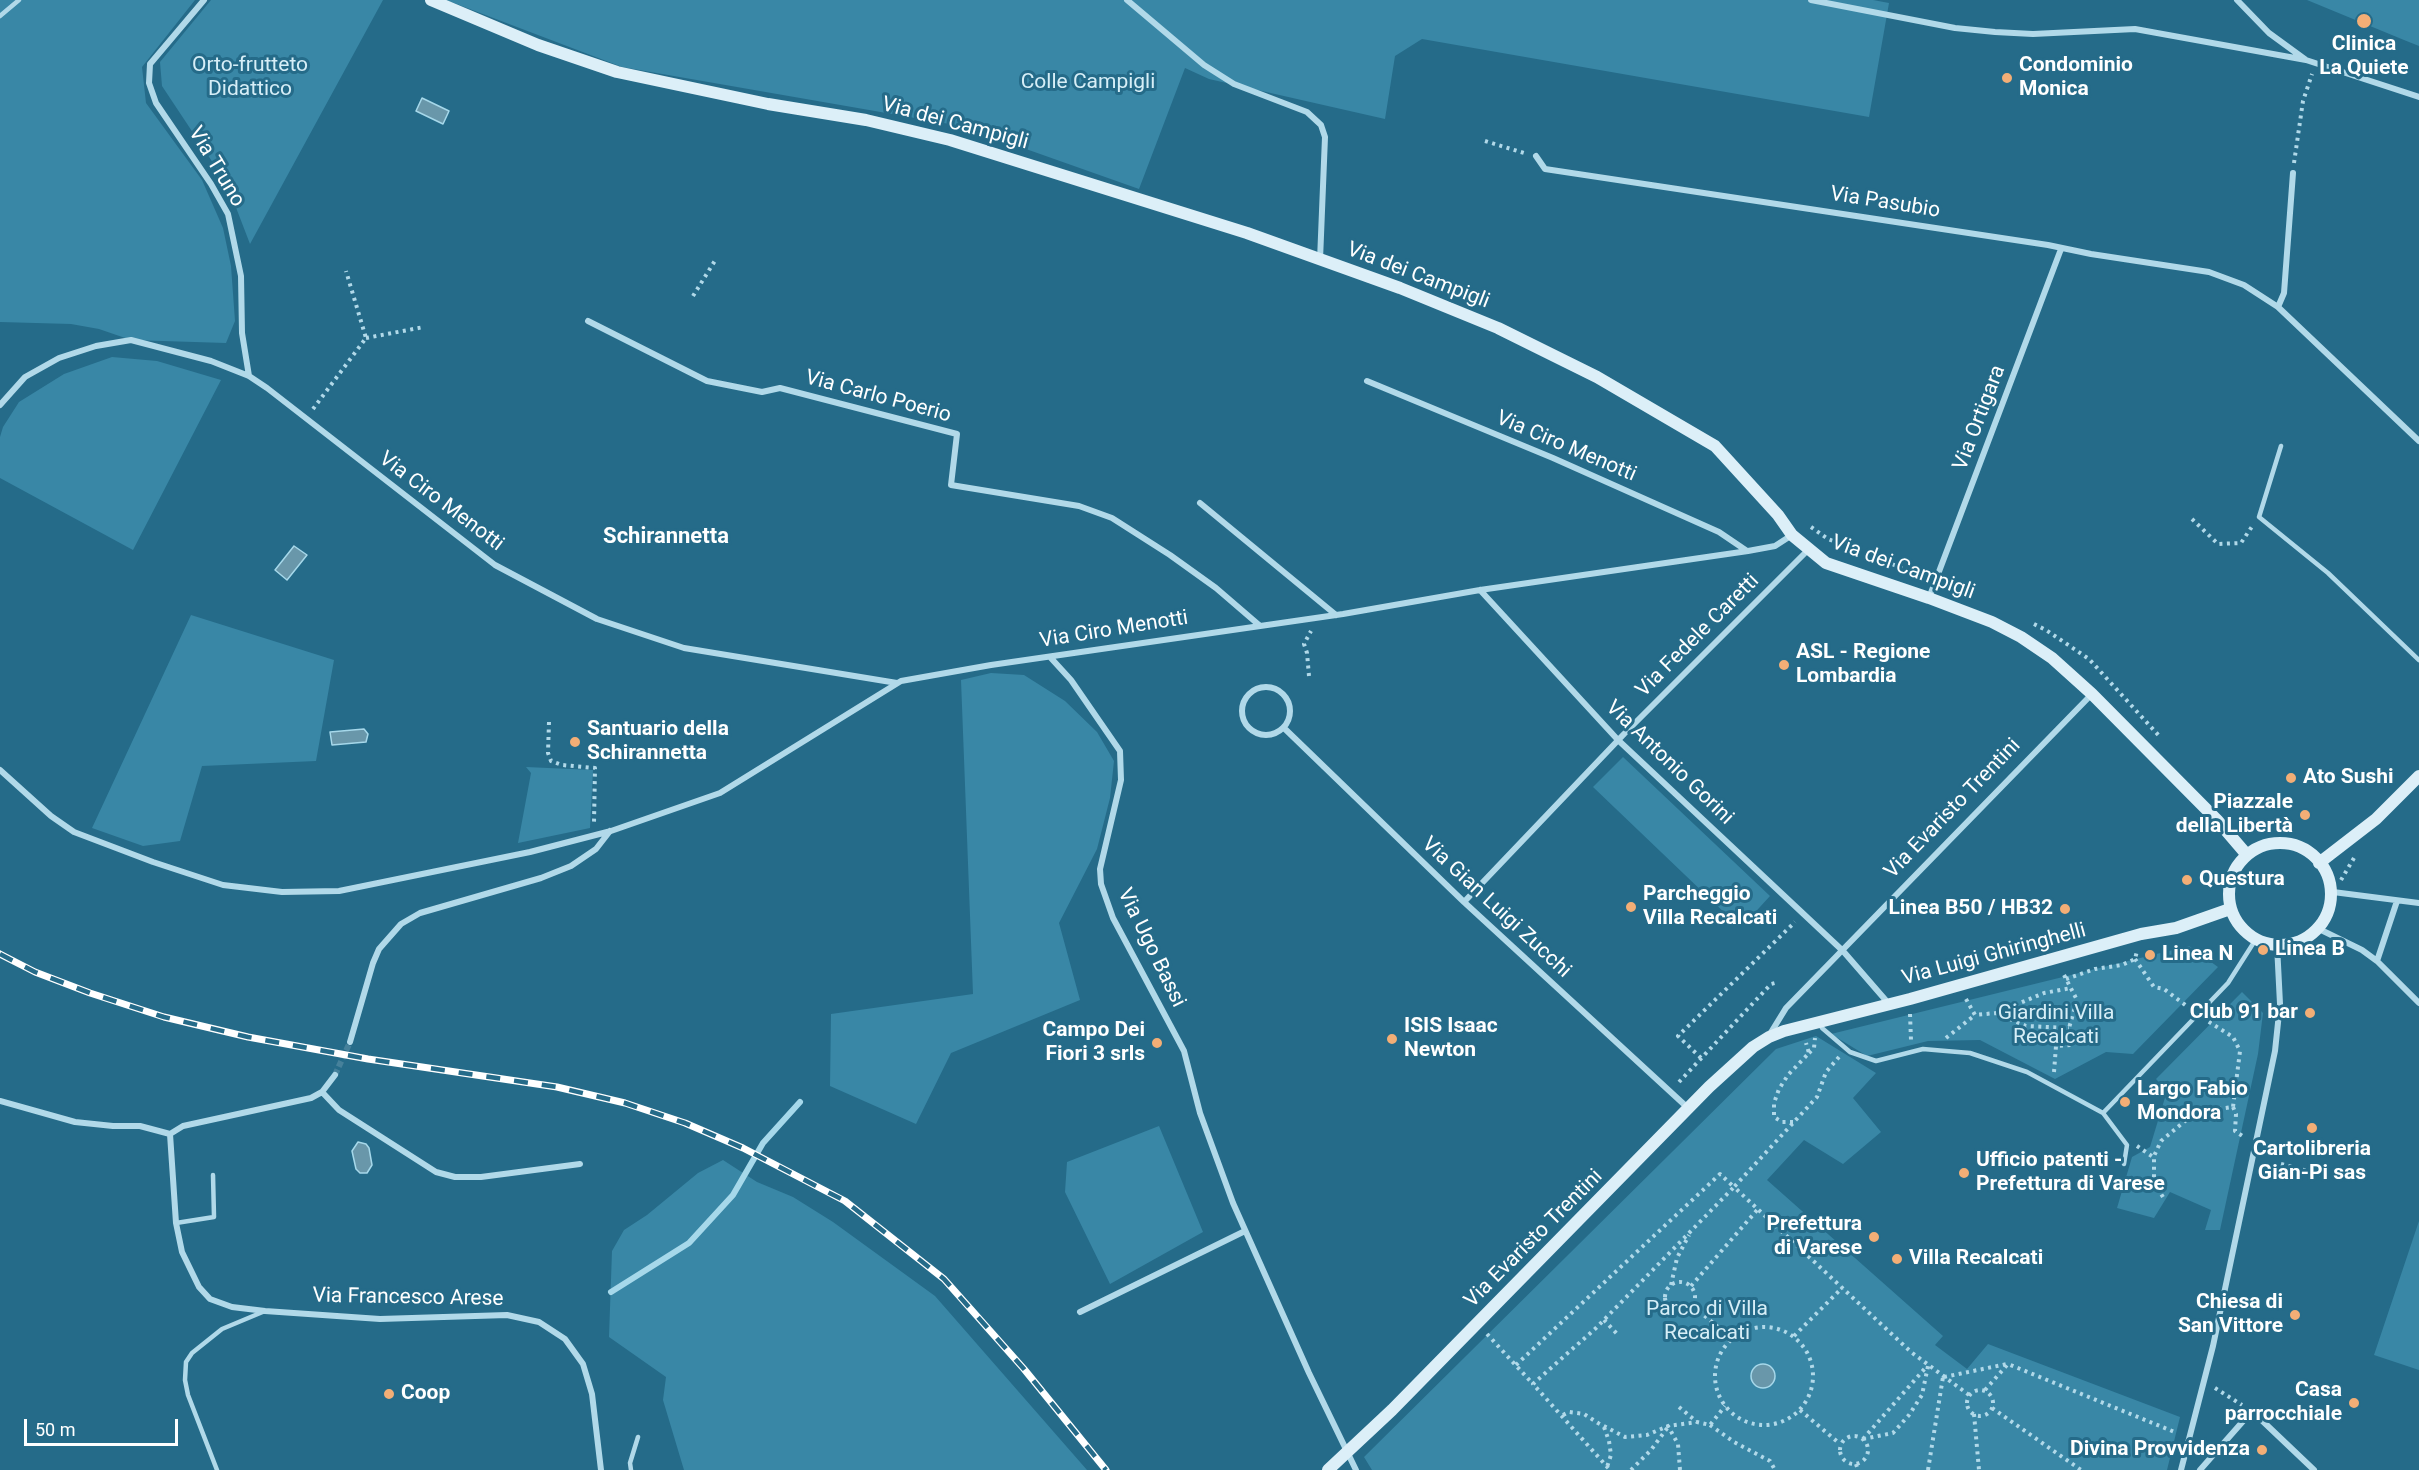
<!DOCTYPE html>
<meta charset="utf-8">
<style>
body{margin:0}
#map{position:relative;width:2419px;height:1470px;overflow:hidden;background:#256b89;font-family:Roboto,sans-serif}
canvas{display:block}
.scale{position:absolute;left:24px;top:1419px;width:154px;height:27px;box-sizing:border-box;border:3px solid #fff;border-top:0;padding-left:8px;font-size:18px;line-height:21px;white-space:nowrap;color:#fff;-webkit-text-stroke:4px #256b89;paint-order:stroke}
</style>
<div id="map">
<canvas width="2419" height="1470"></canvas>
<div class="scale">50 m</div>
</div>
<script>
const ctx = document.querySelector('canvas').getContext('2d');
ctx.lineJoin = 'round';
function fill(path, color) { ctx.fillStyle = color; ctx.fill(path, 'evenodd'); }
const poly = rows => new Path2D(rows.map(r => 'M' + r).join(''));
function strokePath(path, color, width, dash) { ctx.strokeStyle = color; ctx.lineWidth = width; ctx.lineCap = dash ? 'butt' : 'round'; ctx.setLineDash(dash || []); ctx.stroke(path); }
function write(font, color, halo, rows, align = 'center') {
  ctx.font = font + ' Roboto,sans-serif'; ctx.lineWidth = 6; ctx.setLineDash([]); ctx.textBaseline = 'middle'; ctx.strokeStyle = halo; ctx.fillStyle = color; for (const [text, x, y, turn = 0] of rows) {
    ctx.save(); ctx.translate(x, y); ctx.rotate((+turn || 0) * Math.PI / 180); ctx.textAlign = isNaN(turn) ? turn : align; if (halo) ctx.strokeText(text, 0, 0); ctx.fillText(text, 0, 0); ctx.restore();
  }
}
fill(poly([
 [0,0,195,0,142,67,146,103,202,180,223,228,231,266,235,321,226,343,131,340,99,329,71,324,0,322],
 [211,0,383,0,250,244,227,184,162,86,160,62],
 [446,0,1873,0,1889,3,1869,117,1422,39,1395,56,1385,119,1209,79,1185,68,1139,189,961,126,622,67],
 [2307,0,2419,0,2419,46,2404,40],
 [112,357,157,361,221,380,133,550,0,478,0,437,3,427,19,402,64,374],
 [191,615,334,660,316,761,202,766,180,841,143,846,92,828],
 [991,673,1024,675,1065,701,1097,732,1114,761,1110,798,1097,849,1059,923,1080,1000,951,1053,916,1124,830,1086,831,1014,973,994,961,680],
 [1623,757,1770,896,1749,919,1740,922,1730,918,1593,787],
 [526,767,593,770,590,828,518,843,531,773],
 [2189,946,2218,967,2133,1054,2106,1052,2055,1079,1980,1040,1928,1041,1867,1056,1831,1034],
 [2242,992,2263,1013,2258,1054,2220,1230,2205,1230,2211,1210,2170,1192,2154,1218,2117,1208,2132,1157,2150,1147,2167,1091,2156,1079],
 [1816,1036,1876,1073,1853,1098,1881,1132,1843,1164,1804,1140,1767,1180,1943,1336,1935,1345,1967,1369,1988,1344,2180,1417,2167,1470,1372,1470,1364,1457,1776,1049],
 [1159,1126,1203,1232,1110,1284,1065,1192,1067,1162],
 [723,1160,757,1182,793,1197,833,1222,935,1296,1087,1470,684,1470,663,1400,666,1377,609,1337,612,1251,624,1230,647,1215,698,1173],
 [2419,1221,2419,1370,2374,1355]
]), '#3987a6');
const water = poly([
 [422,98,449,111,443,124,416,111,422,98],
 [294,546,307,555,287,580,275,570,294,546],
 [364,729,368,734,366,742,332,745,330,732,364,729],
 [358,1142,366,1144,369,1148,372,1165,367,1173,360,1173,356,1169,352,1151,358,1142],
 '1751 1376a12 12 0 1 1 24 0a12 12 0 1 1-24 0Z'
]);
fill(water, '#6997aa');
strokePath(water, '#a6d8ea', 1.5);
strokePath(poly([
 [611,1292,689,1243,733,1195,763,1143,800,1102]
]), '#a6d8ea', 6);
strokePath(poly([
 [335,1075,350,1042]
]), '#46819b', 6, [6, 3]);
strokePath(poly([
 [1485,141,1524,153],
 [2294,163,2303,101,2312,74],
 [693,296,716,259],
 [366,338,424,327],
 [313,409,366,338,346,271],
 [2192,519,2218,544,2241,543,2253,525],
 [1811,527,1828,539,1925,577],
 [2034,624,2046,630,2089,659,2161,738],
 [1309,676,1307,653,1304,644,1311,631],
 [549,722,548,753,551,761,562,765,595,768,594,823],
 [2341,880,2354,858],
 [2135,959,2154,987,2164,989,2188,1007],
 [2066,979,2095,969,2122,965,2135,959,2137,951],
 [1966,999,1975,1015,1996,1013,2044,993,2071,988],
 [1996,1013,2026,1026,2069,1028],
 [1910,1014,1911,1040],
 [1946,1038,1975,1015],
 [1809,1053,1814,1048,1815,1038],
 [1839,1057,1826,1072,1817,1097,1734,1187,1911,1352,1969,1395],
 [1701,1058,1678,1036,1795,922],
 [2054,1072,2056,1046,2071,1045,2069,1028,2077,1000,2063,973],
 [1679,1082,1771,984,1775,983,1777,986],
 [2233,1107,2236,1114,2235,1131,2244,1137],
 [1793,1122,1782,1122,1774,1117,1774,1103,1779,1089,1788,1075,1809,1053,1806,1043],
 [2137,1146,2153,1157],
 [2281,1164,2326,1176],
 [2163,1197,2154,1183,2154,1156,2161,1141,2185,1121,2203,1111,2233,1107,2240,1051,2233,1037,2206,1020],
 '1665 1297a15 15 0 1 1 30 0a15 15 0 1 1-30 0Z',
 [1671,1285,1677,1258,1689,1235],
 [1691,1286,1758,1209],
 [1693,1306,1731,1338],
 [1666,1317,1670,1309],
 [1604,1320,1618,1335],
 '1715 1376a49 49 0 1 1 98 0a49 49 0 1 1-98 0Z',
 [1487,1334,1533,1384],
 [1794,1336,1842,1288],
 [1516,1365,1720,1174,1734,1187,1596,1328,1533,1384,1610,1470],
 [1944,1377,2007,1364],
 [2215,1388,2242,1405],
 '1967 1403a13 13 0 1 1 26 0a13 13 0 1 1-26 0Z',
 [1985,1390,2008,1364,2177,1433],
 [1679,1407,1697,1422,1710,1425,1725,1406],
 [1992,1408,2081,1470],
 [1800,1410,1840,1444],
 [1974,1414,1979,1470],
 [1563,1415,1569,1412,1584,1414,1598,1423,1625,1437,1647,1435,1668,1426],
 [1710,1425,1734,1442,1770,1461,1775,1470],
 [1604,1427,1609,1441,1611,1455,1607,1467],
 '1840 1450a14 14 0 1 1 28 0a14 14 0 1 1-28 0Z',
 [1863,1439,1893,1433,1909,1415,1922,1395,1928,1366],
 [1863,1439,1927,1366],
 [1856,1464,1858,1470],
 [1631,1470,1651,1450,1668,1427],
 [1680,1470,1678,1444,1668,1426,1697,1422],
 [1928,1470,1943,1377]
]), '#b1d9e9', 4, [3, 4.5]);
strokePath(poly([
 [0,16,19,0],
 [2281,446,2259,517,2328,573,2419,660],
 [1822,1028,1850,1052,1876,1061,1923,1049,1946,1051,1970,1053,2027,1072,2103,1113,2127,1145,2124,1164],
 [2103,1113,2228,983,2256,939],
 [176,1223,214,1217,213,1175],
 [217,1470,188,1395,185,1380,186,1362,192,1353,222,1329,265,1311],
 [631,1470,630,1463,638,1437]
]), '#b1d9e9', 4.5);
strokePath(poly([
 [204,0,150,64,149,83,156,103,211,184,228,214,241,276,242,333,249,376],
 [1127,0,1204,65,1234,84,1307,112,1321,125,1325,137,1320,260],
 [1811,0,1955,28,1995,32,2033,34,2135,29,2306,60],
 [2237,0,2269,33,2306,60,2419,97],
 [1536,156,1545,169,2048,245,2091,254,2209,272,2244,285,2278,307,2419,441],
 [2278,307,2284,293,2293,173],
 [588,321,707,381,762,392,780,388,957,434,951,485,1079,506,1112,518,1170,555,1216,588,1259,625],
 [1367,381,1553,458,1719,532,1747,551],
 [0,405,25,377,59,358,96,346,131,340,211,361,249,376,267,388,495,565,597,619,684,648,897,683],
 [1200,503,1336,615],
 [1480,590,1618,740,1843,951,1889,1004],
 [1929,598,2061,249],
 [1050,657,1071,680,1120,751,1121,780,1100,869,1101,884,1113,918,1184,1051,1200,1113,1233,1203,1309,1373,1356,1470],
 '1242 711a24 24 0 1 1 48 0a24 24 0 1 1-48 0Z',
 [1284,728,1464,902,1688,1108],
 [0,770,51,816,74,832,153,862,223,885,282,892,339,891,530,852,611,831,720,793,901,681,991,665,1343,614,1480,590,1748,551,1775,546,1792,535],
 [2333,892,2419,903],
 [1464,902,1624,734,1808,550],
 [2319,929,2362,950,2377,961,2419,1003],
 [2377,961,2397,901],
 [1770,1034,1786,1008,2092,694],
 [350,1042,373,963,379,949,401,924,420,913,541,878,571,866,596,849,610,831],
 [322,1092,339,1110,436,1172,455,1177,481,1177,580,1164],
 [0,1101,75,1122,113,1126,140,1126,170,1134],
 [170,1134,176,1223,182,1252,199,1287,210,1299,232,1307,265,1311,380,1319,507,1315,539,1322,565,1339,583,1364,592,1394,601,1470],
 [170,1134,183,1126,311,1098,322,1092,335,1075],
 [1080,1312,1245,1231],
 [2181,1470,2213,1346,2275,1051,2280,1004,2277,945],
 [2200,1470,2252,1411,2314,1470]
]), '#b1d9e9', 6);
strokePath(poly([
 [431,0,538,45,617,72,768,104,866,120,950,140,1247,233,1400,288,1498,328,1597,377,1715,446,1778,515,1792,535,1826,563,1929,598,1992,622,2021,637,2052,658,2092,694,2217,820,2247,855],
 '2229 894a51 51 0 1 1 102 0a51 51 0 1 1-102 0Z',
 [2319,863,2376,819,2419,776],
 [1328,1470,1392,1410,1709,1087,1753,1047,1769,1037,1784,1031,1910,999,2141,934,2176,928,2230,909]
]), '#dceff8', 12);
const rail = poly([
 [0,954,35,972,90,993,164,1017,248,1037,368,1059,557,1087,625,1103,685,1123,743,1148,845,1201,944,1279,1024,1369,1106,1470]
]);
strokePath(rail, '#fff', 7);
strokePath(rail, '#256b89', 4.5, [14]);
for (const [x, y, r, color] of [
 [2364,21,8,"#f3ae76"],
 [2007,78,6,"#f3ae76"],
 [1784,665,6,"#f3ae76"],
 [575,742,6,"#f3ae76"],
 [2291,778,6,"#f3ae76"],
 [2305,815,6,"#f3ae76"],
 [2187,880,6,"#f3ae76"],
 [1631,907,6,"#f3ae76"],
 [2065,909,6,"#f3ae76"],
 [2263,950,6,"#f3ae76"],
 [2150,955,6,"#f3ae76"],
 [2310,1013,6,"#f3ae76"],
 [1392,1039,6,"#f3ae76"],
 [1157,1043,6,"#f3ae76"],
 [2125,1102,6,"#f3ae76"],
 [2312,1128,6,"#f3ae76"],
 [1964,1173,6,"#f3ae76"],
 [1874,1237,6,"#f3ae76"],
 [1897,1259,6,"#f3ae76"],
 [2295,1315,6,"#f3ae76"],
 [389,1394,6,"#f3ae76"],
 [2354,1403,6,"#f3ae76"],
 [2262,1450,6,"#f3ae76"]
]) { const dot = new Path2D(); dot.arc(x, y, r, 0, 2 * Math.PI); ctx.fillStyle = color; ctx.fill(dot); strokePath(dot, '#256b89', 2); }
write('bold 21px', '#fff', '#256b89', [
 ["Clinica",2364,45,"center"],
 ["La Quiete",2364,69,"center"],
 ["Condominio",2019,66],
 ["Monica",2019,90],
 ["ASL - Regione",1796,653],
 ["Lombardia",1796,677],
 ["Santuario della",587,730],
 ["Schirannetta",587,754],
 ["Ato Sushi",2303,778],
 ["Piazzale",2293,803,"right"],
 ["della Libertà",2293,827,"right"],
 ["Questura",2199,880],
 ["Parcheggio",1643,895],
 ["Villa Recalcati",1643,919],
 ["Linea B50 / HB32",2053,909,"right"],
 ["Linea B",2275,950],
 ["Linea N",2162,955],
 ["Club 91 bar",2298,1013,"right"],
 ["ISIS Isaac",1404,1027],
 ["Newton",1404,1051],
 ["Campo Dei",1145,1031,"right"],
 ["Fiori 3 srls",1145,1055,"right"],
 ["Largo Fabio",2137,1090],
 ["Mondora",2137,1114],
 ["Cartolibreria",2312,1150,"center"],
 ["Gian-Pi sas",2312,1174,"center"],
 ["Ufficio patenti -",1976,1161],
 ["Prefettura di Varese",1976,1185],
 ["Prefettura",1862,1225,"right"],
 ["di Varese",1862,1249,"right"],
 ["Villa Recalcati",1909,1259],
 ["Chiesa di",2283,1303,"right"],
 ["San Vittore",2283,1327,"right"],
 ["Casa",2342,1391,"right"],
 ["parrocchiale",2342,1415,"right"],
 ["Coop",401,1394],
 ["Divina Provvidenza",2250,1450,"right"]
], 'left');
write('21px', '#d6eef7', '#256b89', [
 ["Orto-frutteto",250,66],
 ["Didattico",250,90],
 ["Colle Campigli",1088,83],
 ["Giardini Villa",2056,1014],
 ["Recalcati",2056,1038],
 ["Parco di Villa",1707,1310],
 ["Recalcati",1707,1334]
]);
write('21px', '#fff', '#256b89', [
 ["Via dei Campigli",955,124,15],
 ["Via Truno",216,167,59],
 ["Via Pasubio",1885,203,9],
 ["Via dei Campigli",1418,276,21],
 ["Via Carlo Poerio",878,397,15],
 ["Via Ortigara",1980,418,-69],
 ["Via Ciro Menotti",1566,447,23],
 ["Via Ciro Menotti",441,502,37],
 ["Via dei Campigli",1903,568,20],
 ["Via Ciro Menotti",1114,630,-9],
 ["Via Fedele Caretti",1698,636,-45],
 ["Via Antonio Gorini",1669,763,44],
 ["Via Evaristo Trentini",1953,809,-46],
 ["Via Gian Luigi Zucchi",1496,908,43],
 ["Via Ugo Bassi",1151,948,64],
 ["Via Luigi Ghiringhelli",1994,955,-15],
 ["Via Evaristo Trentini",1534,1239,-45],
 ["Via Francesco Arese",408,1298,1]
]);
write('bold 22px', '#fff', '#256b89', [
 ["Schirannetta",666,537]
]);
</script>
